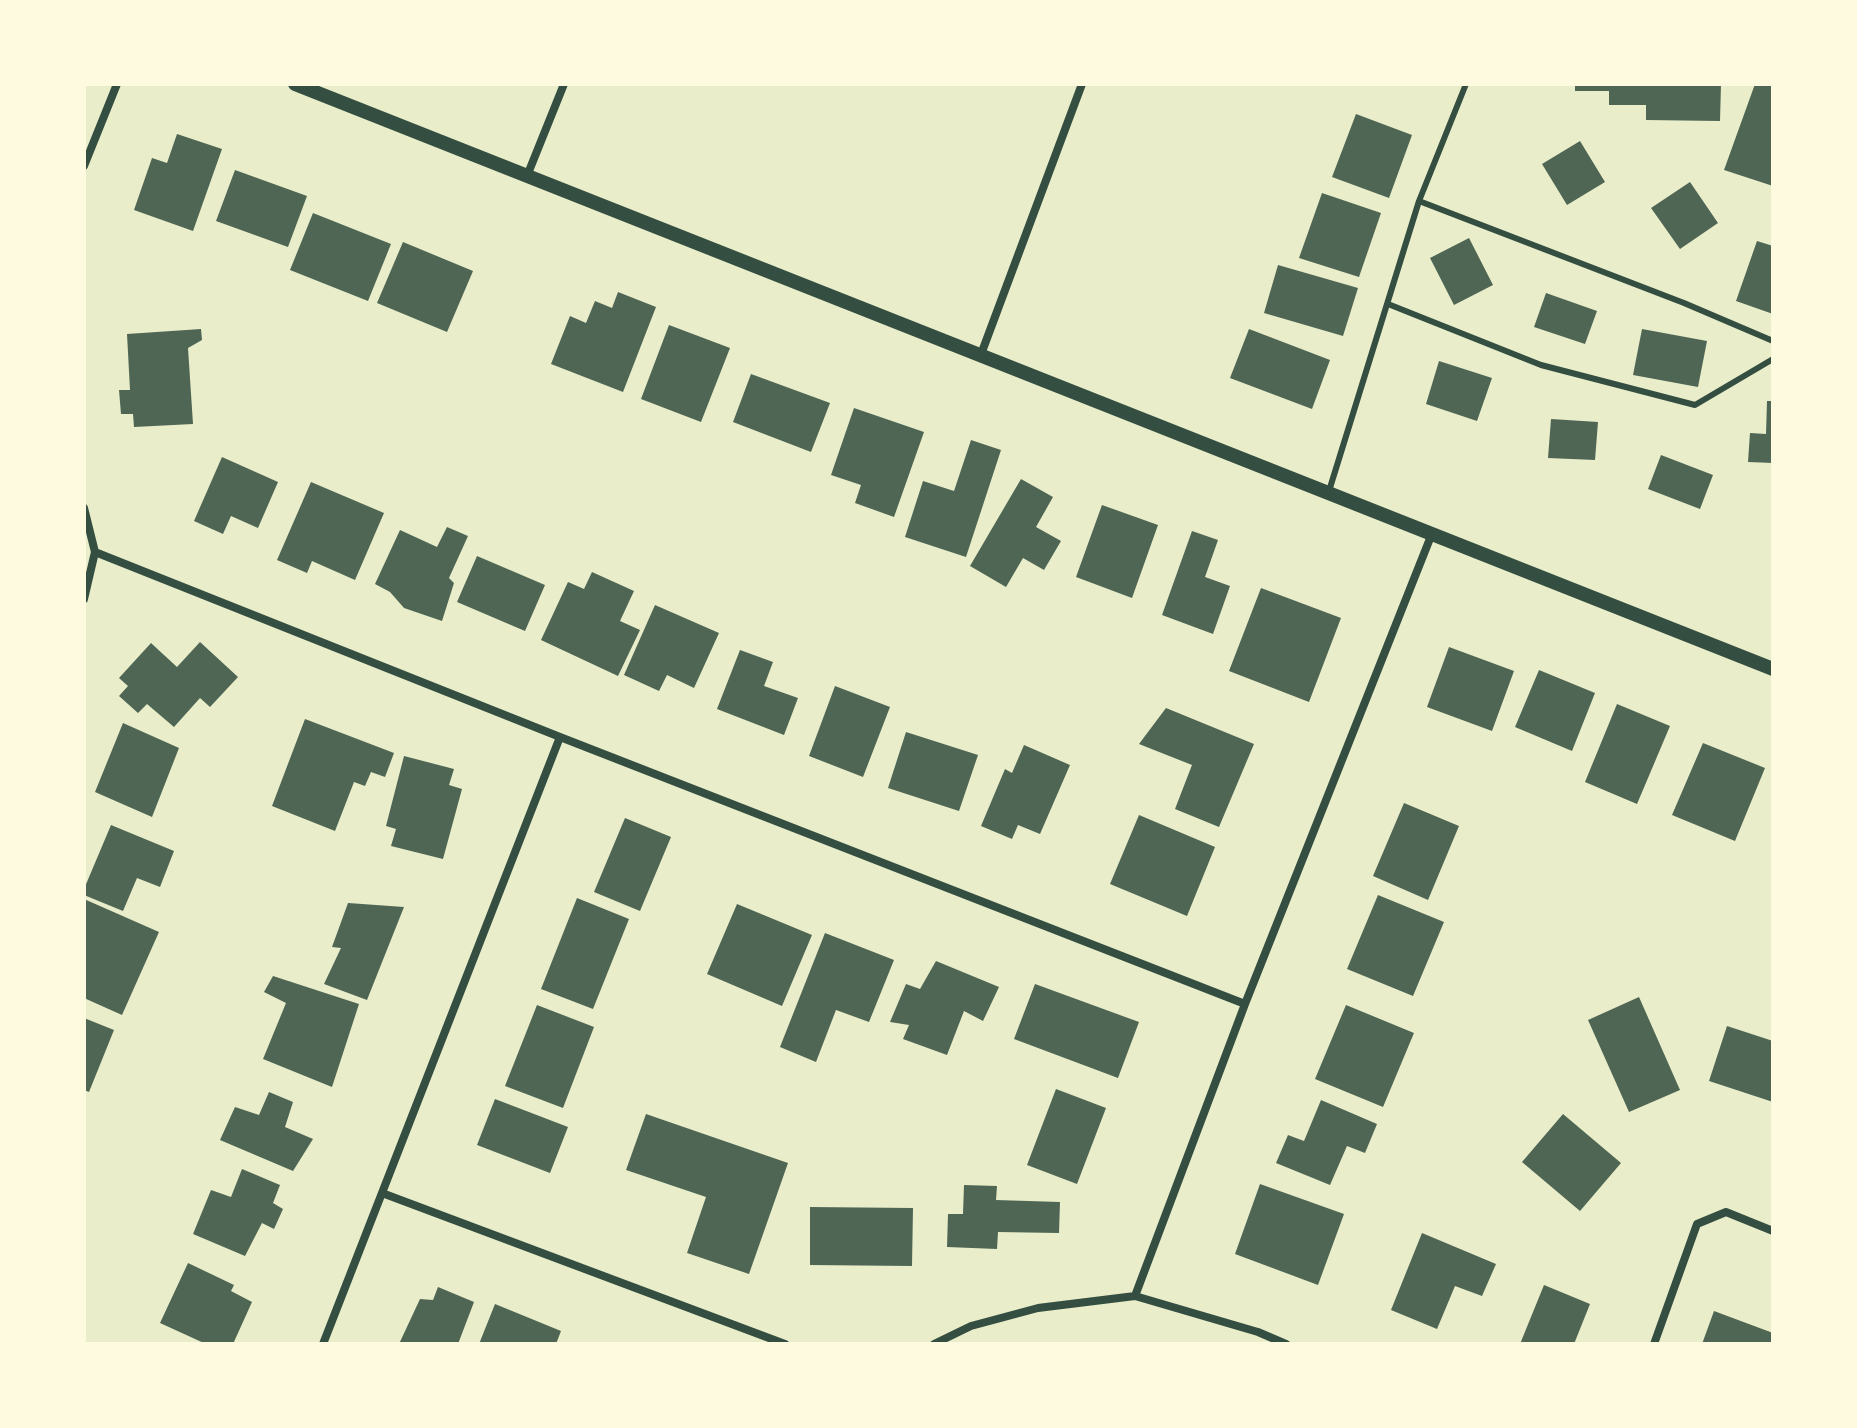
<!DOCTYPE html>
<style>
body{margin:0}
#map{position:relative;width:1857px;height:1428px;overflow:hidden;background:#e9edc9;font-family:"Varela Round",sans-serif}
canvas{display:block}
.frame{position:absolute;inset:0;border:86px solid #fefae0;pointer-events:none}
</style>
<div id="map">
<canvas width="1857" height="1428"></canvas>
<div class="frame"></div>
</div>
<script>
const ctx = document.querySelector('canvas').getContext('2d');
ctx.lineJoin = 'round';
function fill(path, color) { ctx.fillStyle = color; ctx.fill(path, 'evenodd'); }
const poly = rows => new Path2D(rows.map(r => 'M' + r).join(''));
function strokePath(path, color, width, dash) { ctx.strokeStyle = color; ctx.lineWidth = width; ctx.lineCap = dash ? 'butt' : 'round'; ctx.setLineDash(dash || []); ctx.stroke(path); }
fill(poly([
 [1575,84,1721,84,1720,121,1646,120,1646,105,1609,105,1609,91,1575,91],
 [1755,84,1773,84,1773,186,1724,170],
 [1356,114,1412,135,1389,198,1332,177],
 [177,134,222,149,193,231,134,210,152,158,167,163],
 [1580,141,1605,182,1567,205,1542,164],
 [235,170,307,196,288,247,216,221],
 [1690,182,1718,223,1680,249,1651,208],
 [1322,193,1381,213,1359,277,1299,258],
 [313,213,391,244,368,301,290,270],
 [1469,238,1493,285,1454,305,1430,258],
 [1757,241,1773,246,1773,314,1736,301],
 [403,242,473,271,447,332,377,303],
 [1278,265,1358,288,1343,336,1264,313],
 [618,292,656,307,623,392,551,364,570,316,586,323,595,301,612,308],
 [1546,293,1597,311,1585,344,1534,327],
 [669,325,730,348,701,422,641,399],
 [201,329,202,340,188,348,193,424,134,427,133,414,121,414,119,390,130,390,127,334],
 [1249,329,1330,360,1312,409,1230,378],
 [1642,329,1707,341,1698,387,1633,375],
 [1439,361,1492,378,1477,421,1426,404],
 [751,374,830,403,811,452,733,422],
 [1767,401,1773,401,1773,463,1748,462,1750,433,1766,434],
 [854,408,924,432,894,517,855,503,861,485,831,475],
 [1551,419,1598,422,1595,460,1548,458],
 [971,440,1001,450,966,557,905,537,923,481,954,491],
 [1661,455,1713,475,1700,509,1648,489],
 [222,457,278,482,258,528,231,516,223,534,194,521],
 [1021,479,1053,497,1036,527,1061,541,1044,570,1023,558,1006,587,970,566],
 [311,482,384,513,355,580,312,561,307,573,277,560],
 [1102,505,1158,525,1132,598,1076,577],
 [447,527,468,536,449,578,454,583,442,621,404,608,390,592,375,584,400,530,437,547],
 [1192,531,1218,540,1205,577,1230,586,1213,634,1162,615],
 [477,556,545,585,525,631,457,602],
 [592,572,634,591,620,621,640,630,618,676,541,640,568,582,584,589],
 [1261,588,1341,618,1309,702,1229,671],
 [655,605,719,633,694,688,667,675,659,691,624,675],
 [200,642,238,677,210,707,200,698,174,727,147,704,138,713,119,696,128,686,119,678,151,643,177,667],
 [1449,647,1514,671,1492,731,1427,707],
 [740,650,773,662,764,686,798,698,784,735,717,709],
 [1539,670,1595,693,1572,751,1515,727],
 [835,686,890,707,863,777,809,756],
 [1617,704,1670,726,1637,804,1585,782],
 [1166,708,1254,744,1219,827,1175,809,1192,765,1139,744],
 [305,719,394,753,385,777,371,772,365,786,354,782,335,831,272,806],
 [123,723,179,748,152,817,95,792],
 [906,732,978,755,959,811,888,788],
 [1703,743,1765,768,1735,841,1672,815],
 [1024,745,1070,765,1040,834,1018,825,1012,839,981,826,1005,769,1012,773],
 [404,756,454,769,449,785,462,789,443,859,391,846,396,829,386,826],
 [1404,803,1459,826,1428,900,1373,876],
 [1139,815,1215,847,1187,916,1110,884],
 [625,818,671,837,640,911,594,892],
 [111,825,174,851,160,887,137,878,123,911,84,895,84,889],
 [1378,895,1444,922,1413,996,1347,969],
 [577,898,629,919,593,1009,541,989],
 [84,899,159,932,122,1015,84,998],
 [348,903,404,907,367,1000,324,984,341,948,332,947],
 [737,904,812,935,782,1006,707,974],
 [825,933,894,960,869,1022,836,1010,816,1062,780,1047],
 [936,961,999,987,983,1021,964,1011,947,1055,903,1039,909,1025,890,1022,906,984,920,989],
 [273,976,359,1004,332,1087,263,1059,286,1003,264,992],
 [1035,984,1139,1022,1118,1078,1014,1039],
 [1639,997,1680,1090,1629,1112,1588,1020],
 [537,1005,594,1027,563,1108,505,1086],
 [1346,1005,1414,1033,1383,1107,1315,1079],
 [84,1018,114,1030,89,1092,84,1090],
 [1727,1026,1773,1041,1773,1102,1709,1081],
 [1056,1089,1106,1108,1077,1184,1027,1165],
 [269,1092,293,1102,285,1127,313,1139,293,1171,220,1140,235,1107,259,1115],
 [495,1099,568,1127,550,1173,477,1145],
 [1321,1100,1377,1124,1365,1153,1347,1146,1330,1185,1276,1163,1288,1135,1304,1141],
 [646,1114,788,1163,749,1274,687,1253,706,1197,626,1170],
 [1563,1114,1621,1163,1580,1211,1522,1162],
 [242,1169,280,1185,273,1203,283,1209,274,1229,262,1223,245,1256,193,1234,211,1190,231,1197],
 [1260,1184,1344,1214,1318,1285,1235,1254],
 [964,1185,997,1186,996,1200,1060,1202,1059,1233,998,1232,997,1249,947,1247,948,1214,963,1214],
 [810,1207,913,1208,912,1266,810,1265],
 [1422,1233,1496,1264,1482,1296,1455,1286,1437,1329,1391,1310],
 [188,1263,234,1285,231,1291,252,1302,233,1344,206,1344,160,1323],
 [1544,1285,1590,1304,1574,1344,1520,1344],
 [438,1287,474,1302,458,1344,399,1344,420,1299,433,1300],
 [495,1304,561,1331,556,1344,479,1344],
 [1714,1311,1773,1333,1773,1344,1702,1344]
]), '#4f6655');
strokePath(poly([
 [1466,84,1419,201,1684,303,1773,341],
 [1388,304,1541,365,1695,405,1773,359],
 [1329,491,1419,201]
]), '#344e41', 6);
strokePath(poly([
 [84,166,117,84],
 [527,176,564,84],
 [980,357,1082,84],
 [84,508,95,552,84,599],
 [95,552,560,737,1245,1004],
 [382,1193,785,1344],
 [1135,1296,1245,1004,1431,536],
 [323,1344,560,737],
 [934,1344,971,1326,1038,1308,1135,1296,1258,1332,1286,1344],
 [1654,1344,1697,1224,1726,1212,1773,1231]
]), '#344e41', 8);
strokePath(poly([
 [295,84,1773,669]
]), '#344e41', 14);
</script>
